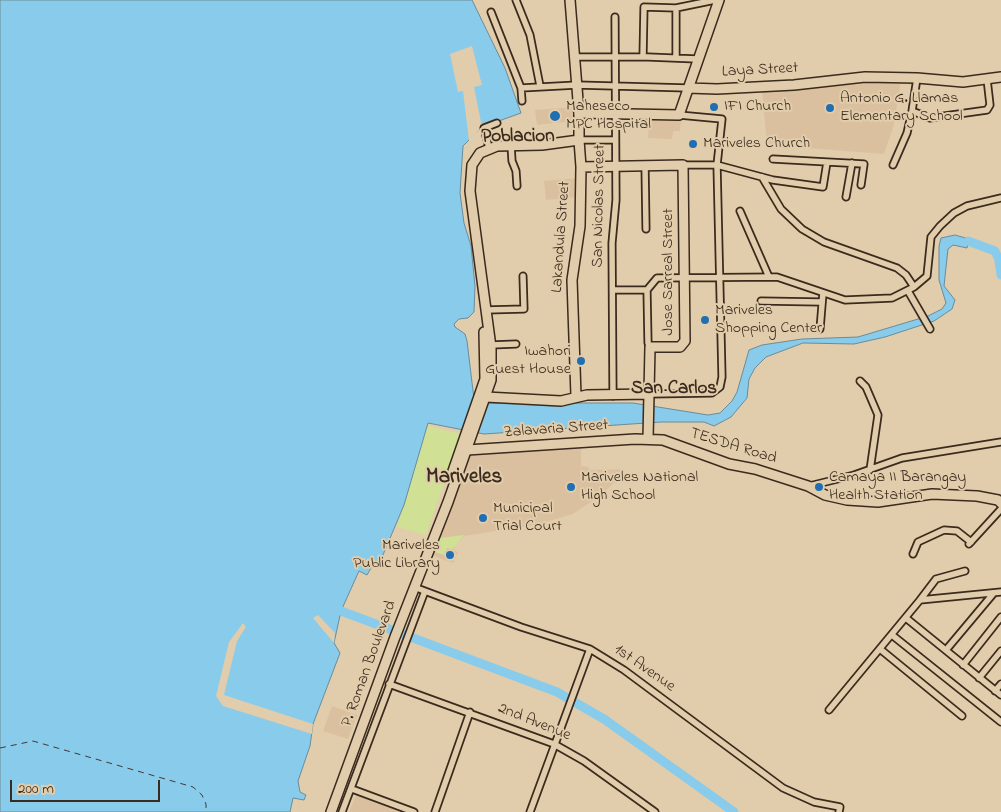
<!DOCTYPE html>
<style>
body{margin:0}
#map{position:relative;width:1001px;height:812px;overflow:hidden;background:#e1cdab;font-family:"Indie Flower",sans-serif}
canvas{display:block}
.scale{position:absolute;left:10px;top:780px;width:150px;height:22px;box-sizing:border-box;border:2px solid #3b2a1e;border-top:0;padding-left:6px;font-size:15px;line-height:18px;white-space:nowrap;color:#3b2a1e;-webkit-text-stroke:4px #e1cdab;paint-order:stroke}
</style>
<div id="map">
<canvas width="1001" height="812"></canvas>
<div class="scale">200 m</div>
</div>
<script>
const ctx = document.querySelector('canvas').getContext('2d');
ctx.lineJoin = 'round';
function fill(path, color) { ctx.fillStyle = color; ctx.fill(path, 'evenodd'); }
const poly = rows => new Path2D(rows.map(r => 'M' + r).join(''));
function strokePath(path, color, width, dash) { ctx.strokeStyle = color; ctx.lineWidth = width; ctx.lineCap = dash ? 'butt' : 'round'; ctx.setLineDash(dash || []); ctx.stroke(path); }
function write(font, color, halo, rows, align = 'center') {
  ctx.font = font + ' "Indie Flower",sans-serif'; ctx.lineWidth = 4; ctx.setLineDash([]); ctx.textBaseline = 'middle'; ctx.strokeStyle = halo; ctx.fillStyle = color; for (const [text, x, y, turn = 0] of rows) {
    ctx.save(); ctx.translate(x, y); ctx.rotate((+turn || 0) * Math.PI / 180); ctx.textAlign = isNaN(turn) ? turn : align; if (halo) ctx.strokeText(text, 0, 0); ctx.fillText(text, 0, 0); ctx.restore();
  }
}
fill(poly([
 [891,79,901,80,894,125,884,154,767,145,762,90],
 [574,107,574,121,537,125,535,110],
 [649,117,681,119,680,131,673,131,672,139,648,138],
 [577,178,577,197,546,200,544,181],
 [581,445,581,466,588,467,590,470,624,469,619,478,601,495,573,514,535,525,464,536,455,546,454,550,458,552,453,563,431,555,468,456],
 [332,706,357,715,348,739,323,731],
 [356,795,403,812,349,812]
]), '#dbc09f');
fill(poly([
 [428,426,461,434,426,535,397,527],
 [464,535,453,549,447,548,444,555,435,552,440,538]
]), '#d0e094');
const water = poly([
 [0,0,472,0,505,68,521,113,482,127,463,146,460,193,464,223,471,246,475,286,474,312,468,318,459,319,454,324,455,327,465,334,467,341,474,399,488,403,633,403,708,415,720,413,732,401,737,392,749,350,762,345,802,339,858,337,928,316,942,309,946,303,939,280,939,246,941,238,955,235,969,239,967,248,953,245,948,249,944,286,955,300,952,309,934,321,885,337,854,344,803,343,766,357,755,368,749,379,747,398,731,417,714,426,704,422,661,422,484,434,428,423,404,505,380,562,375,561,367,575,359,571,341,611,334,643,340,653,313,724,310,746,298,781,300,792,306,795,304,800,293,798,290,812,0,812,0,0]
]);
fill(water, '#89cbea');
strokePath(water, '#6a8b98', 1);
fill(poly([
 [472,46,482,85,474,87,482,127,469,141,463,91,458,92,450,54],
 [318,615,335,633,334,643,313,618],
 [243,623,246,627,237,641,224,695,313,724,312,734,223,706,216,696,229,642]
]), '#e1cdab');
strokePath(poly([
 [968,241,995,251,999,260,1001,275],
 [341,611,557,692,604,719,734,812]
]), '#89cbea', 9);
strokePath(poly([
 [0,748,33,741,193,787,202,795,206,804,206,812]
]), '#433a32', 1, [6, 5]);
const street = poly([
 [516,0,530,35,540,86],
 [491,12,521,88,522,101],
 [575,57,648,57,697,59],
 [643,57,644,7,676,8,715,0],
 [676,58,676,8],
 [917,78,912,111,930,118,987,110,990,105,987,79],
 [521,88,577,85,688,88],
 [579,140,615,140],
 [511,145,512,161,516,171,517,186],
 [489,148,484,128,497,123],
 [773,159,864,164,861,185],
 [645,165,646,229],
 [683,165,717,165,773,180,823,187,827,162],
 [893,165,907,133,912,111],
 [762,177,781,209,802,229,824,242,897,268,906,275,914,287],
 [846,197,852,163],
 [740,211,769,277],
 [613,290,647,290,657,278,777,277,845,300,892,298,914,287,927,276,931,237,940,226,954,213,967,206,1001,198],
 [647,290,648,343,650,347],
 [908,291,930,329],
 [761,301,821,302],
 [486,310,524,309,523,276],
 [820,329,823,293],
 [491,345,516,344],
 [860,381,866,387,878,415,870,470],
 [650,394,712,393,720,387,722,377,717,165,722,119,679,115],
 [613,396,612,243,616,200,615,17],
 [809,486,854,475,902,458,1001,442],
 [969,544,1001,509],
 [913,554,918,542,944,530,957,531,971,542],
 [414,587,521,627,590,649,624,670,783,788,814,802,840,807,839,812],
 [920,600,936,579,965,571],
 [906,618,1001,695],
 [892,635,1001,722],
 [880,649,962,716],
 [946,650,993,594],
 [963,665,1001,617],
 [979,678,1001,651],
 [389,684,554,744,584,761,655,812],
 [995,691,1001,684],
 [829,710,920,600,1001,592],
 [352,789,414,812],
 [342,812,425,591],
 [435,812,470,712],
 [530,812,590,649]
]);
const secondary = poly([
 [688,88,717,89,794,85,865,77,917,78,963,82,1001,77],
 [579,113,679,115,719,0],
 [581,167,683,165,685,341,680,347,650,347,648,439],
 [576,396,572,280,580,226,581,167,579,140],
 [486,397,561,401,587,395,650,394],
 [467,450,635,439,663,440,729,464,755,469,808,486,825,495,847,500,878,502,932,494,977,496,998,500,1001,503]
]);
const primary = poly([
 [453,471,485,379,484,332],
 [331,812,395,637,448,502,491,380,491,347,470,191,472,165,480,153,497,146,542,145,579,140,579,113,570,0]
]);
strokePath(street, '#3b2a1e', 9);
strokePath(secondary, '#3b2a1e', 12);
strokePath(primary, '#3b2a1e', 12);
strokePath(street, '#e1cdab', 5.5);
strokePath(secondary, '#e1cdab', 9);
strokePath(primary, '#e1cdab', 9);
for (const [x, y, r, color] of [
 [714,107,5,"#1f6fb2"],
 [830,108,5,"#1f6fb2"],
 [555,116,6,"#1f6fb2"],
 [693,144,5,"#1f6fb2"],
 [705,320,5,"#1f6fb2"],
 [581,361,5,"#1f6fb2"],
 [571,487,5,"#1f6fb2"],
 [819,487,5,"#1f6fb2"],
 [483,518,5,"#1f6fb2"],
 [450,555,5,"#1f6fb2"]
]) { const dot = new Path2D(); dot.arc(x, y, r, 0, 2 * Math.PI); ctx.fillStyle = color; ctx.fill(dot); strokePath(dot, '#e1cdab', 2); }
write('16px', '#3b2a1e', '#e1cdab', [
 ["Laya Street",760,71,-3],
 ["San Nicolas Street",600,206,-89],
 ["Lakandula Street",562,237,-86],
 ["Jose Sarreal Street",669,272,-90],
 ["Zalavaria Street",556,430,-4],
 ["TESDA Road",733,447,17],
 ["P. Roman Boulevard",370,664,-70],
 ["1st Avenue",644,669,35],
 ["2nd Avenue",534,723,22]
]);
write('16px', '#3b2a1e', '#e1cdab', [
 ["Antonio G. Llamas",840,99],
 ["Elementary School",840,117],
 ["Maheseco",566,107],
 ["MPC Hospital",566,125],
 ["IFI Church",724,107],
 ["Mariveles Church",703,144],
 ["Mariveles",715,311],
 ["Shopping Center",715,329],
 ["Iwahori",571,352,"right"],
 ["Guest House",571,370,"right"],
 ["Mariveles National",581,478],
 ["High School",581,496],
 ["Camaya II Barangay",829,478],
 ["Health Station",829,496],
 ["Municipal",493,509],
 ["Trial Court",493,527],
 ["Mariveles",440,546,"right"],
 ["Public Library",440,564,"right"]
], 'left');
write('bold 19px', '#3b2a1e', '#e1cdab', [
 ["Poblacion",518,138],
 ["San Carlos",674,390]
]);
write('bold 21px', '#3b2a1e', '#e1cdab', [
 ["Mariveles",464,479]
]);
</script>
